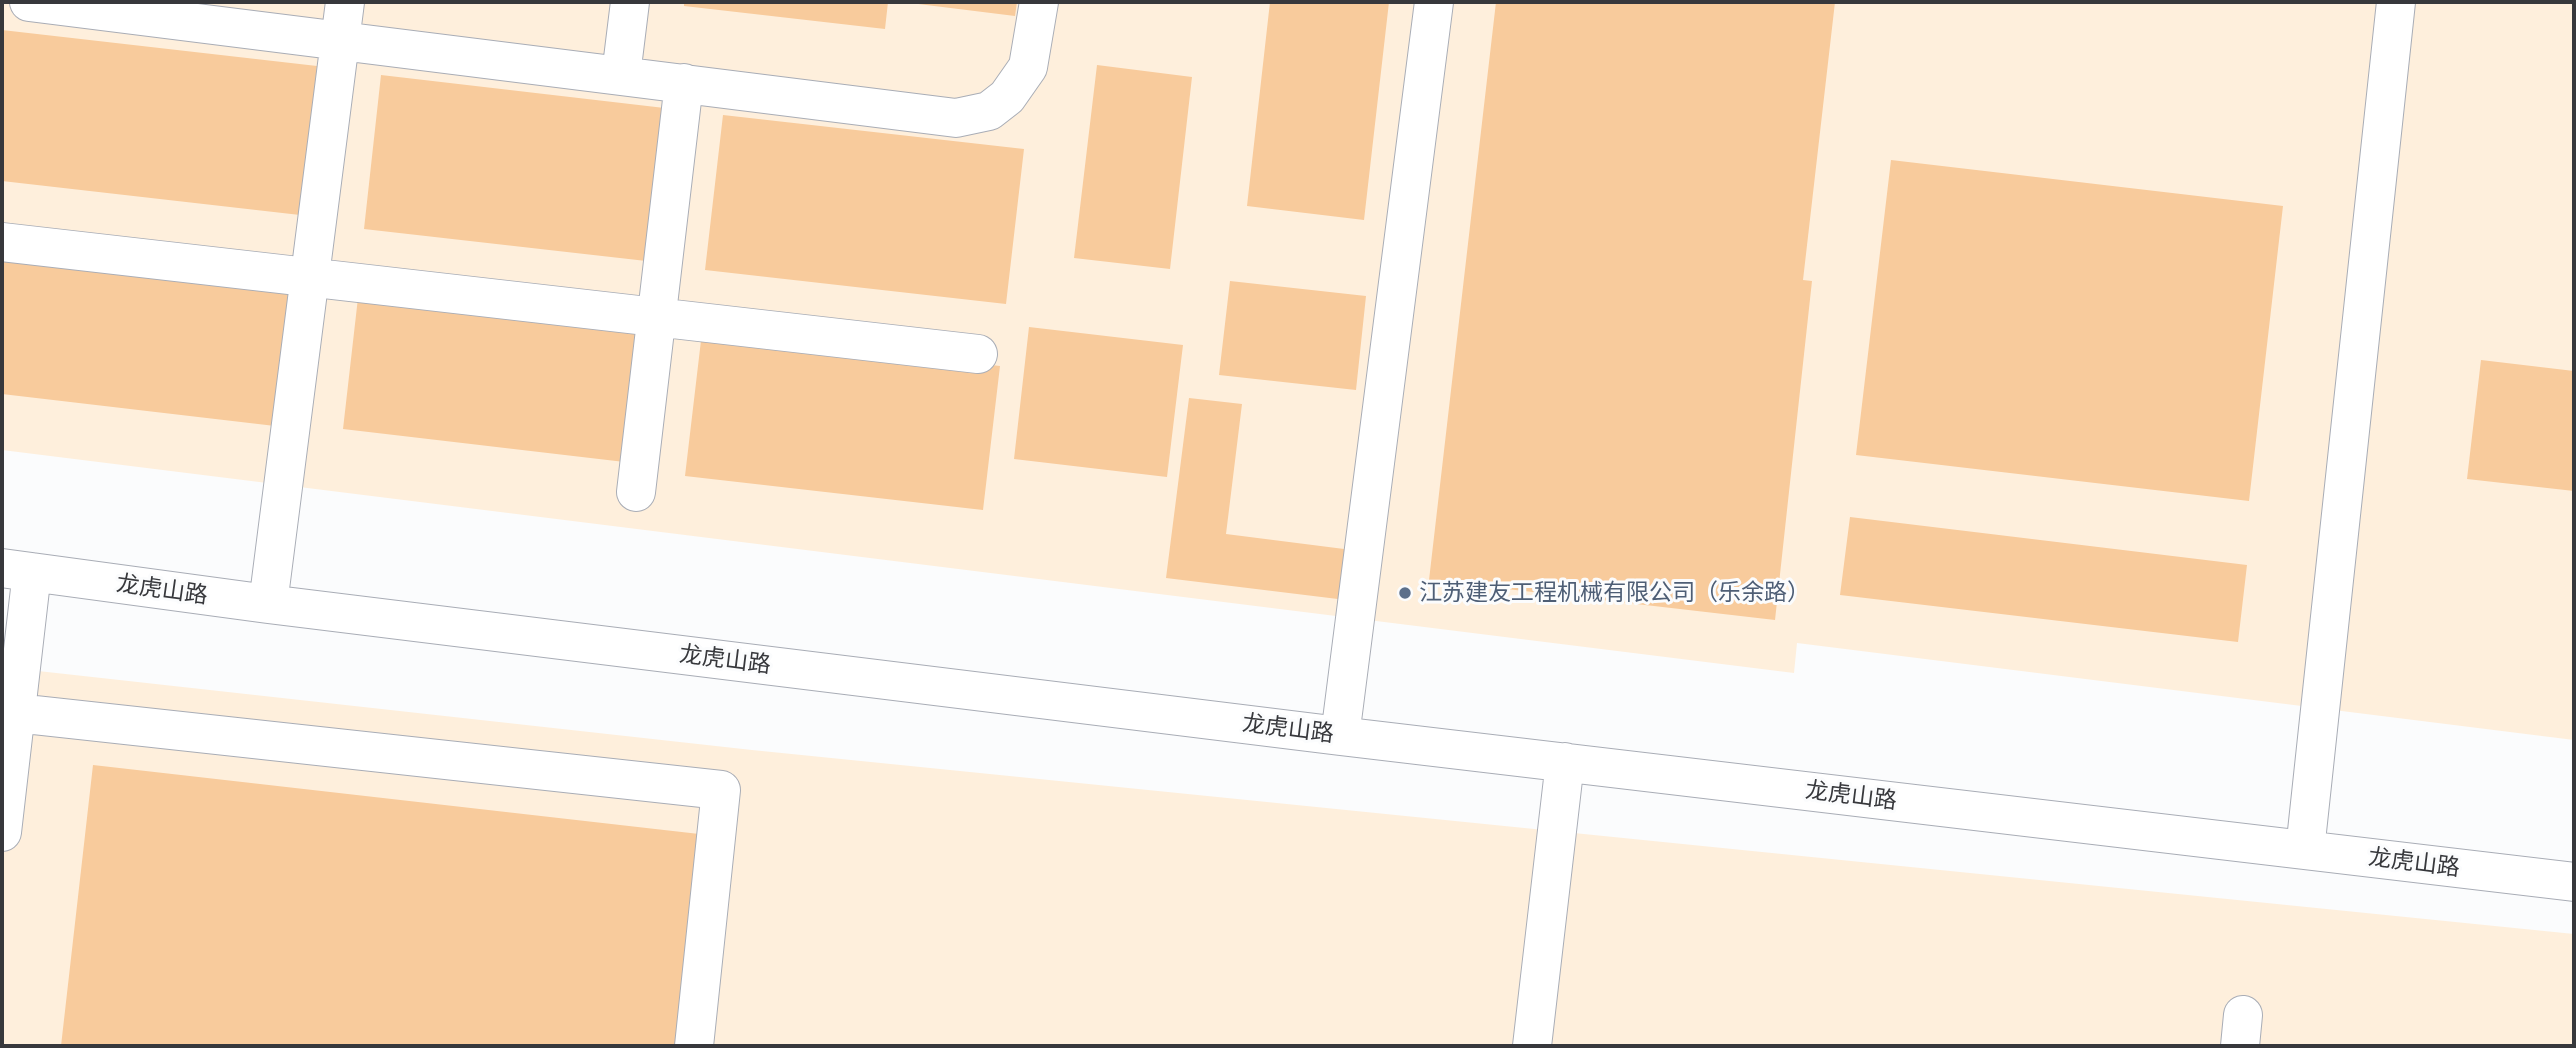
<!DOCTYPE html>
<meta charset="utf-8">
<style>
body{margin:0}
#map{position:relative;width:2576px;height:1048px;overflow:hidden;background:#fbfcfd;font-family:Inter,sans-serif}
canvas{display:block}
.frame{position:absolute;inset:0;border:4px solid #37383c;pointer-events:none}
</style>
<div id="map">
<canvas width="2576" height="1048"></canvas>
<div class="frame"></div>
</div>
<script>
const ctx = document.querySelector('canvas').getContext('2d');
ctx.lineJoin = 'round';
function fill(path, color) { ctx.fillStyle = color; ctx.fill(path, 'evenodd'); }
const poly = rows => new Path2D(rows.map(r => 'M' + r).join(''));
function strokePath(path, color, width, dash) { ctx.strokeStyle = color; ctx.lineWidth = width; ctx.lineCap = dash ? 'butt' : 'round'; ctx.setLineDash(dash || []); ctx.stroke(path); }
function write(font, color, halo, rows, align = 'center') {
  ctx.font = font + ' Inter,"Noto Sans SC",sans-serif'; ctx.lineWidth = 6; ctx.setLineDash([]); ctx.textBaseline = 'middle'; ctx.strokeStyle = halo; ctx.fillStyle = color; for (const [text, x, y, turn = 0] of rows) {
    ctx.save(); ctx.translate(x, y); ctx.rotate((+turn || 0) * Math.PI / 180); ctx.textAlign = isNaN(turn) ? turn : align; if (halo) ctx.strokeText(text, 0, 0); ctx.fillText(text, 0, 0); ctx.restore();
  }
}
fill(poly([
 [2,2,2574,2,2574,740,1797,643,1794,673,2,450],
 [2,667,752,750,2574,934,2574,1046,2,1046]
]), '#feefdc');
fill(poly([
 [684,2,888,2,885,29,684,6],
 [902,2,1017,2,1015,16],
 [1270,2,1389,2,1364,220,1247,206],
 [1496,2,1835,2,1803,280,1812,281,1775,620,1429,580],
 [2,30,317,66,300,215,2,181],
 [1097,65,1192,77,1170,269,1074,258],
 [381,75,673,109,655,262,364,229],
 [723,115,1024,149,1006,304,705,270],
 [1891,160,2283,206,2249,501,1856,455],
 [2,250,291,283,275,426,2,394],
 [1230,281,1366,296,1356,390,1219,375],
 [359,289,650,323,633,463,343,429],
 [1029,327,1183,345,1167,477,1014,459],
 [702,332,1000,366,983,510,685,476],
 [2481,360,2574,371,2574,491,2467,479],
 [1189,398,1242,404,1226,534,1352,550,1346,600,1166,578],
 [1850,517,2247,565,2238,642,1840,595],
 [93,765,708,835,683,1046,61,1046]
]), '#f8cb9c');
const minor = poly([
 [29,2,956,118,989,111,1007,97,1028,67,1039,2],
 [621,75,630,2],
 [2,242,978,354],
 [636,492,684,83],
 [2,568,268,604,1340,736,2574,882],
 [268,604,345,2],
 [16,713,721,790,694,1046],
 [1340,736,1434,2],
 [2,832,32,572],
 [2305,850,2396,2],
 [1532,1046,1565,762],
 [2240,1046,2243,1015]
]);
strokePath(minor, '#a9adb6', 40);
strokePath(minor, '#fff', 38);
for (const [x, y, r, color] of [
 [1405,593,7,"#5c6f8a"]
]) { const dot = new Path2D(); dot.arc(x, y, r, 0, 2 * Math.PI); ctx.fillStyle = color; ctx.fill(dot); strokePath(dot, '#fbfcfd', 2.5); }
write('23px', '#37383c', '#fbfcfd', [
 ["龙虎山路",162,590,8],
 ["龙虎山路",725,660,7],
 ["龙虎山路",1288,729,7],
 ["龙虎山路",1851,796,7],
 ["龙虎山路",2414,863,7]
]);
write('23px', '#4e5e75', '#fbfcfd', [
 ["江苏建友工程机械有限公司（乐余路）",1419,593]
], 'left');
</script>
